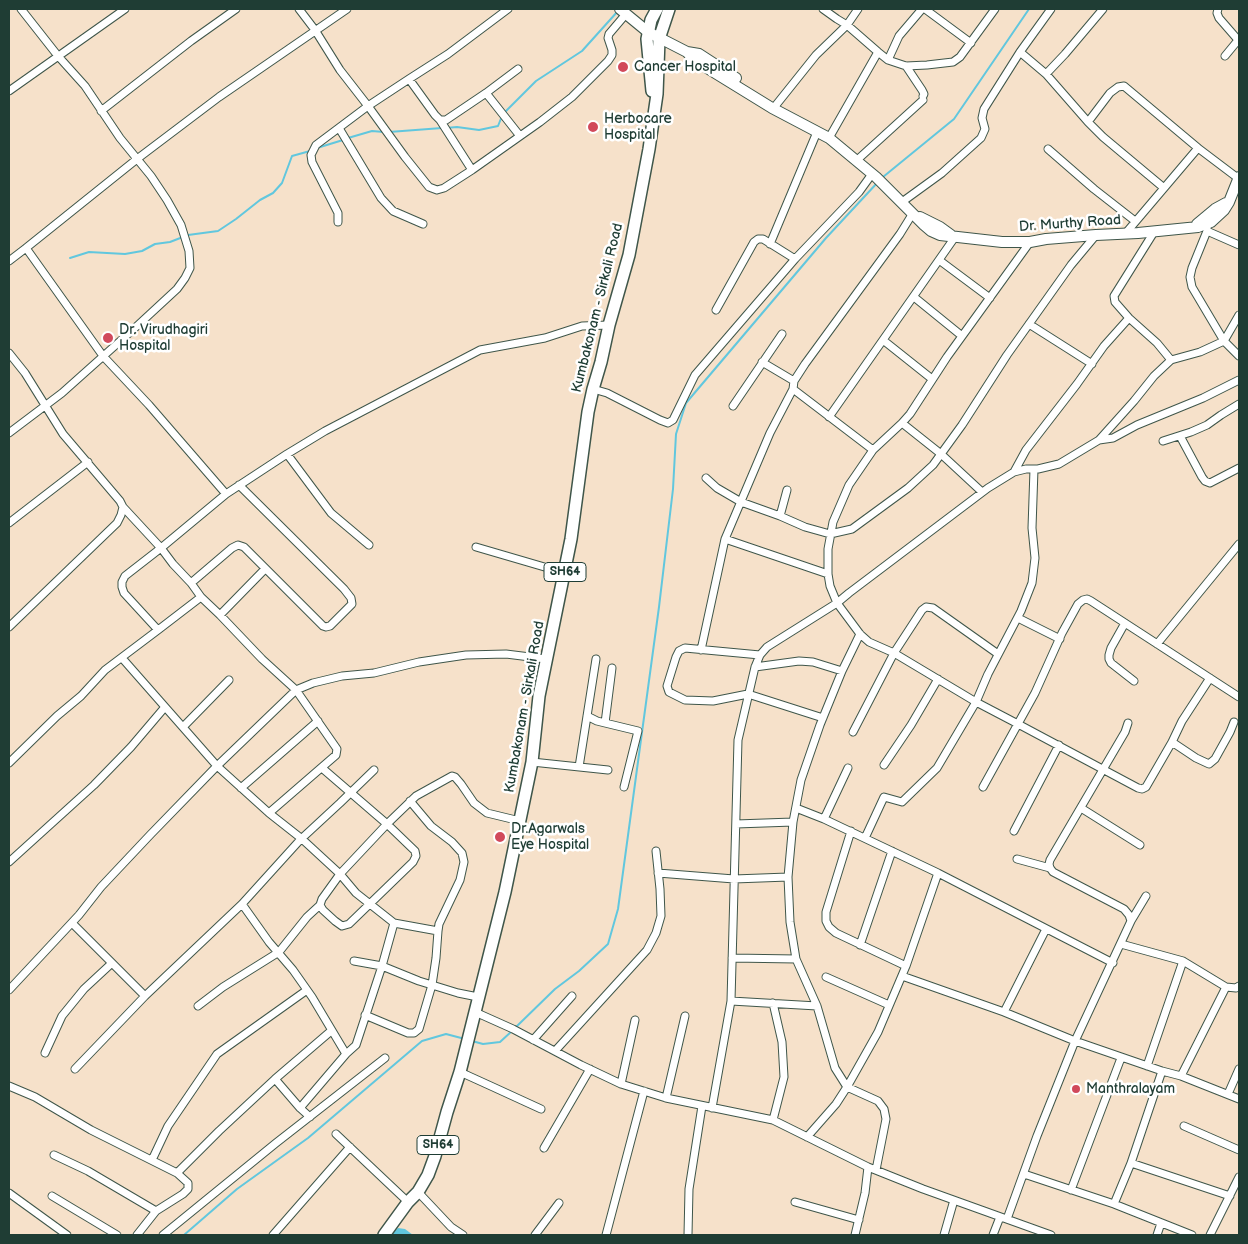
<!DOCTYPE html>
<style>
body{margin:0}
#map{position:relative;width:1248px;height:1244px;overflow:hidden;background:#f6e1ca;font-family:"Balsamiq Sans",sans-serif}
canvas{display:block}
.frame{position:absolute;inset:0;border:10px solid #1f3d34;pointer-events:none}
</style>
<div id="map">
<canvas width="1248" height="1244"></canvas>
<div class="frame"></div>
</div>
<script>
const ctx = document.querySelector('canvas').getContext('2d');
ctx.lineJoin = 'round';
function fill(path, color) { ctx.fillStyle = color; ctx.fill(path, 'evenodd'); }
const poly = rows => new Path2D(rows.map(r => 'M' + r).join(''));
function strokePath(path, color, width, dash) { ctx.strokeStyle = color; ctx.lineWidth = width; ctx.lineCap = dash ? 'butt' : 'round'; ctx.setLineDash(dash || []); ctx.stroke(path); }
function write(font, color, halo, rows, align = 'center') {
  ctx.font = font + ' "Balsamiq Sans",sans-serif'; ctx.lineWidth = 5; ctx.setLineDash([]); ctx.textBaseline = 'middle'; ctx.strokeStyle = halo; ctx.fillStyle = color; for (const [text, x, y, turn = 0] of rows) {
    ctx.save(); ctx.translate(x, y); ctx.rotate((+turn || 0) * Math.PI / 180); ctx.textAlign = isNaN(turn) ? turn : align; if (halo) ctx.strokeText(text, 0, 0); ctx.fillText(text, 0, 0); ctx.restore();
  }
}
fill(poly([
 [398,1228,405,1229,413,1235,390,1235]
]), '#61c7de');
strokePath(poly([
 [505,112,536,81,582,51,618,11],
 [446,128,457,127,479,130,498,126,502,116],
 [389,132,442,128],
 [348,138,372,131,384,132],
 [317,148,343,140],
 [883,177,954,119,1029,9],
 [70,258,89,252,125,254,142,251,155,244,170,242,188,235,218,231,236,219,260,200,273,193,282,183,292,156,310,151],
 [516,1027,555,989,579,971,608,944,618,909,659,607,673,489,676,434,686,403,826,238,878,182],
 [472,1041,483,1044,500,1042,512,1031],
 [184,1235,237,1189,308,1138,422,1041,446,1034,465,1039]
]), '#61c7de', 2);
const minor = poly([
 [299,9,315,30,340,70,368,106,405,157,429,187,437,190,444,188,472,170,540,122,572,97,608,61,612,55,612,50,608,38,609,34,626,14],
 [823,9,837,19,847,25,878,52,888,60,906,66,927,65,953,62,960,57,995,9],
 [925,9,971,43],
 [1218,9,1217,13,1219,18,1239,41],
 [1020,52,1046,74,1088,122,1103,137,1164,188],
 [1225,56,1239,39],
 [888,60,899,36,922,9],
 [906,66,922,90,924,94,923,96],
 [1046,74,1065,54,1103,9],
 [409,79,435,115,440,120,446,120,486,93,518,69],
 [9,91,125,9],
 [486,93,520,136],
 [776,105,816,55,847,25,858,9],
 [101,111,191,41,236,9],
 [440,120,472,170],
 [1088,122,1110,93,1118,87,1124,86,1198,148,1239,179],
 [339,128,381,198,393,211,423,224],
 [829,138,878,52],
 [1048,149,1094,189,1135,221],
 [856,161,923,100],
 [902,202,942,173,981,138,985,129,982,118,984,109,1020,52,1051,9],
 [338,222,338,213,312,162,311,155,316,145,368,106,409,79,448,54,508,9],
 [1207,226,1207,231,1239,245],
 [1207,231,1192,268,1190,277,1192,287,1224,341,1239,356],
 [1154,232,1114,296,1115,302,1129,318,1157,343,1171,360],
 [1125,234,1198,148],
 [1030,242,947,357,910,414,902,423,873,450,849,485,833,522,828,549,828,574,830,586,837,603,860,634,869,642,894,653,976,702,1018,724,1138,788,1142,789,1146,787,1172,742,1182,721,1210,678],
 [770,244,817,132],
 [26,248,103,356,149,405,226,494],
 [939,260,990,298],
 [9,261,26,248,137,159,219,97,347,9],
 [914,297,962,336],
 [716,310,754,242,758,239,763,239,795,259],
 [1029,324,1092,364],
 [883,340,932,379],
 [9,353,25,373,63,434,120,501,123,507,121,515,117,523,9,627],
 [762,362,794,381],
 [593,389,607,393,660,420,668,423,673,420,695,375,795,259,859,192,872,174],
 [793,389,873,450],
 [733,406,782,334],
 [829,417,955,237],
 [902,423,941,454,982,492],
 [9,433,62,393,137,326,177,289,185,278,190,268,189,251,181,225,167,200,151,176,120,138,85,86,58,56,21,9],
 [1180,436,1202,477,1205,481,1210,483,1239,468],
 [1099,440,1134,401,1154,376,1171,360,1200,352,1224,341,1239,315],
 [1163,441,1191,432,1207,425,1221,415,1239,404],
 [287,454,331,513,369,545],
 [1014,472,1026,450,1077,384,1104,346,1129,318],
 [706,478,717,488,741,502,780,516,805,527,830,534,852,529,908,488,933,465,962,425,1007,355,1071,265,1096,235],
 [123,507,161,548,173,564,191,583,201,597,220,615,262,659,296,690,337,749,336,755,269,813],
 [780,516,787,490],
 [9,523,88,462],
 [725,539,828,574],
 [476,547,565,573],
 [191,583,232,548,238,545,244,547,323,626,326,627,330,626,352,604,351,598,344,589,239,485],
 [220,615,265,569],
 [1018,618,1060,639],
 [1125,623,1111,648,1109,655,1109,659,1111,663,1134,681],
 [158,630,201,597],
 [860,634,842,671,820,725,801,780,793,822,788,877,790,922,796,959,817,1006,835,1068,847,1087,878,1101,884,1109,886,1119,876,1170],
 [1157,644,1239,544],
 [701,650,725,539,770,433,793,389,794,381,805,364,900,234,913,213],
 [760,655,685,648,679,651,676,657,667,686,669,692,685,700,713,701,748,694,823,718],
 [122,658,217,766,269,813,302,839,340,874,356,893,394,923,438,931],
 [755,667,799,661,813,662,842,671],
 [587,716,597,721,605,723,612,668],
 [605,723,638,731,624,787],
 [183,727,229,680],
 [853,732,894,653,922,610,926,607,933,608,998,654],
 [1172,742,1196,758,1209,764,1215,759,1230,732,1234,722],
 [532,762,608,770],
 [9,763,57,716,81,696,105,670,158,630,124,593,122,587,122,582,125,576,161,548,226,494,287,454,325,431,480,350,545,338,582,326,609,325],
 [884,765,911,725,938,679],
 [579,767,596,659],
 [322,768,387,824,415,851,416,856,413,862,349,924,342,926,335,921,323,910,320,905,322,899,340,874,387,824,416,796,452,776,455,777,461,784,474,803,487,813,520,821],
 [983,787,1035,693,1062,633,1078,604,1083,600,1087,599,1091,601,1239,697],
 [241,788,318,721],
 [796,808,824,819,938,873,1113,963],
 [1081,808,1140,845],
 [824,819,848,768],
 [736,824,793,822],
 [851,831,826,912,826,921,829,927,836,933,906,966],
 [1014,831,1059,745],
 [865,838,884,797,902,802,937,768,976,702,988,674,1021,611,1032,583,1035,558,1032,528,1034,469],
 [1017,859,1050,868],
 [9,862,94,785,131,747,165,707],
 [658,873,734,879,788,877],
 [242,904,269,942,293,970,312,997,346,1054],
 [1131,921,1146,896],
 [72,923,145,996],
 [1121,944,1183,961,1226,987,1236,988,1239,986],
 [860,945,892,851],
 [732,958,796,959],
 [354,961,382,966,419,981,458,993,478,997],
 [902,976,1004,1012,1075,1041,1162,1071,1181,1076,1239,1099],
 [826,977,889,1005],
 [9,990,79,915,101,887,150,835,217,766,296,690,313,683,342,676,374,673,419,662,466,655,506,654,546,659],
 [731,1001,817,1006],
 [773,1003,782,1042,784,1077,773,1120],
 [198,1006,223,987,279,952,307,917,320,905],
 [475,1012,513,1029,581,1065,621,1084,666,1098,773,1120,868,1167,923,1189,1051,1235],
 [1004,1012,1046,929],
 [365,1015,408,1033,414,1033,419,1029,432,985,436,958,438,931,439,924,460,880,464,862,462,853,452,842,431,826,410,801],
 [533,1040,572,996],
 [555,1051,647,950,656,933,661,916,660,889,656,851],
 [45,1053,62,1016,84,989,112,963],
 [1147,1066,1183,961],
 [75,1069,145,996,242,904,300,840,340,803,374,770],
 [460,1072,493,1087,541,1109],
 [1181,1076,1226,987],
 [275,1079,300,1108,310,1117],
 [621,1084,635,1020],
 [9,1086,35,1097,91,1130,177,1173,188,1183,188,1189,183,1194,156,1211,137,1235],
 [1228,1094,1239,1069],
 [666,1098,685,1016],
 [300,1108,346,1054,356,1045,382,966,394,923],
 [712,1108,731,1001,738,740,755,667,760,655,767,647,837,603,849,593,988,488,1014,472,1026,469,1038,469,1059,464,1099,440,1113,438,1137,425,1203,398,1239,380],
 [1184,1126,1239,1150],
 [336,1134,408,1202],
 [807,1137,836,1104,847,1087,878,1032,906,966,938,873],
 [544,1148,590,1069],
 [54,1155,88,1171,156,1211],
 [152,1160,168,1126,217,1054,307,990],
 [1131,1163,1230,1196],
 [177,1173,219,1131,275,1079,331,1031],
 [1024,1174,1114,1204,1192,1235],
 [1071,1190,1121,1058],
 [418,1192,451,1227,463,1235],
 [9,1193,67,1235],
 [52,1196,117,1235],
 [795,1202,859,1220],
 [1114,1204,1131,1163,1162,1071],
 [1007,1219,1037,1136,1075,1041,1131,921,1129,915,1124,909,1053,872,1050,868,1049,864,1050,860,1125,732,1128,723],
 [163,1235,276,1143,385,1058],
 [273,1235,350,1147],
 [535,1235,559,1203],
 [606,1235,644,1091],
 [688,1235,689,1189,702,1106],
 [855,1235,865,1193,868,1167],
 [944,1235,954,1200],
 [993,1235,1000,1217],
 [1157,1235,1161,1223],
 [1210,1235,1239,1177]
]);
const secondary = poly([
 [620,9,648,32,687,52,699,54,736,78],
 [687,52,694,60,772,108,829,138,876,177,924,225,931,231,940,235,1002,242,1030,242,1046,239,1096,235,1138,233,1198,227,1211,222,1224,210,1229,202,1239,177],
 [920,217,940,227,951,235],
 [1197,224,1215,209,1226,203]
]);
const primary = poly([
 [652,91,647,39,651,20,657,9],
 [384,1235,408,1202,418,1192,428,1175,435,1156,447,1112,460,1072,505,892,532,762,539,696,571,539,588,412,593,389,601,362,609,325,629,255,649,149,657,94,659,39,669,9]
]);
strokePath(minor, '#3f564a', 9);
strokePath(secondary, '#3f564a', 12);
strokePath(primary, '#3f564a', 14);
strokePath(minor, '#fff', 7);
strokePath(secondary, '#fff', 10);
strokePath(primary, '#fff', 11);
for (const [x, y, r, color] of [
 [623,67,6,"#d1495b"],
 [593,127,6,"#d1495b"],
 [108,338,6,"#d1495b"],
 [500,837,6,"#d1495b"],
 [1076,1089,5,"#d1495b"]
]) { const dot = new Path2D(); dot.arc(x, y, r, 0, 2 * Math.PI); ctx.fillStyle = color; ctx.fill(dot); strokePath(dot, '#fff', 2); }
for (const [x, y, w] of [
 [565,572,42],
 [438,1145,42]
]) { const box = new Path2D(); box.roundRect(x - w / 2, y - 9.5, w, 19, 4); ctx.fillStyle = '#fff'; ctx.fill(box); strokePath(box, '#1f3d34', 1); }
write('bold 12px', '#1f3d34', null, [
 ["SH64",565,572],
 ["SH64",438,1145]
]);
write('14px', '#1f3d34', '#fff', [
 ["Cancer Hospital",634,67],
 ["Herbocare",604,119],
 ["Hospital",604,135],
 ["Dr. Virudhagiri",119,330],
 ["Hospital",119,346],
 ["Dr.Agarwals",511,829],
 ["Eye Hospital",511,845],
 ["Manthralayam",1086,1089]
], 'left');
write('14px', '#1f3d34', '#fff', [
 ["Dr. Murthy Road",1070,224,-4],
 ["Kumbakonam - Sirkali Road",598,308,-76],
 ["Kumbakonam - Sirkali Road",525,707,-80]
]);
</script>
